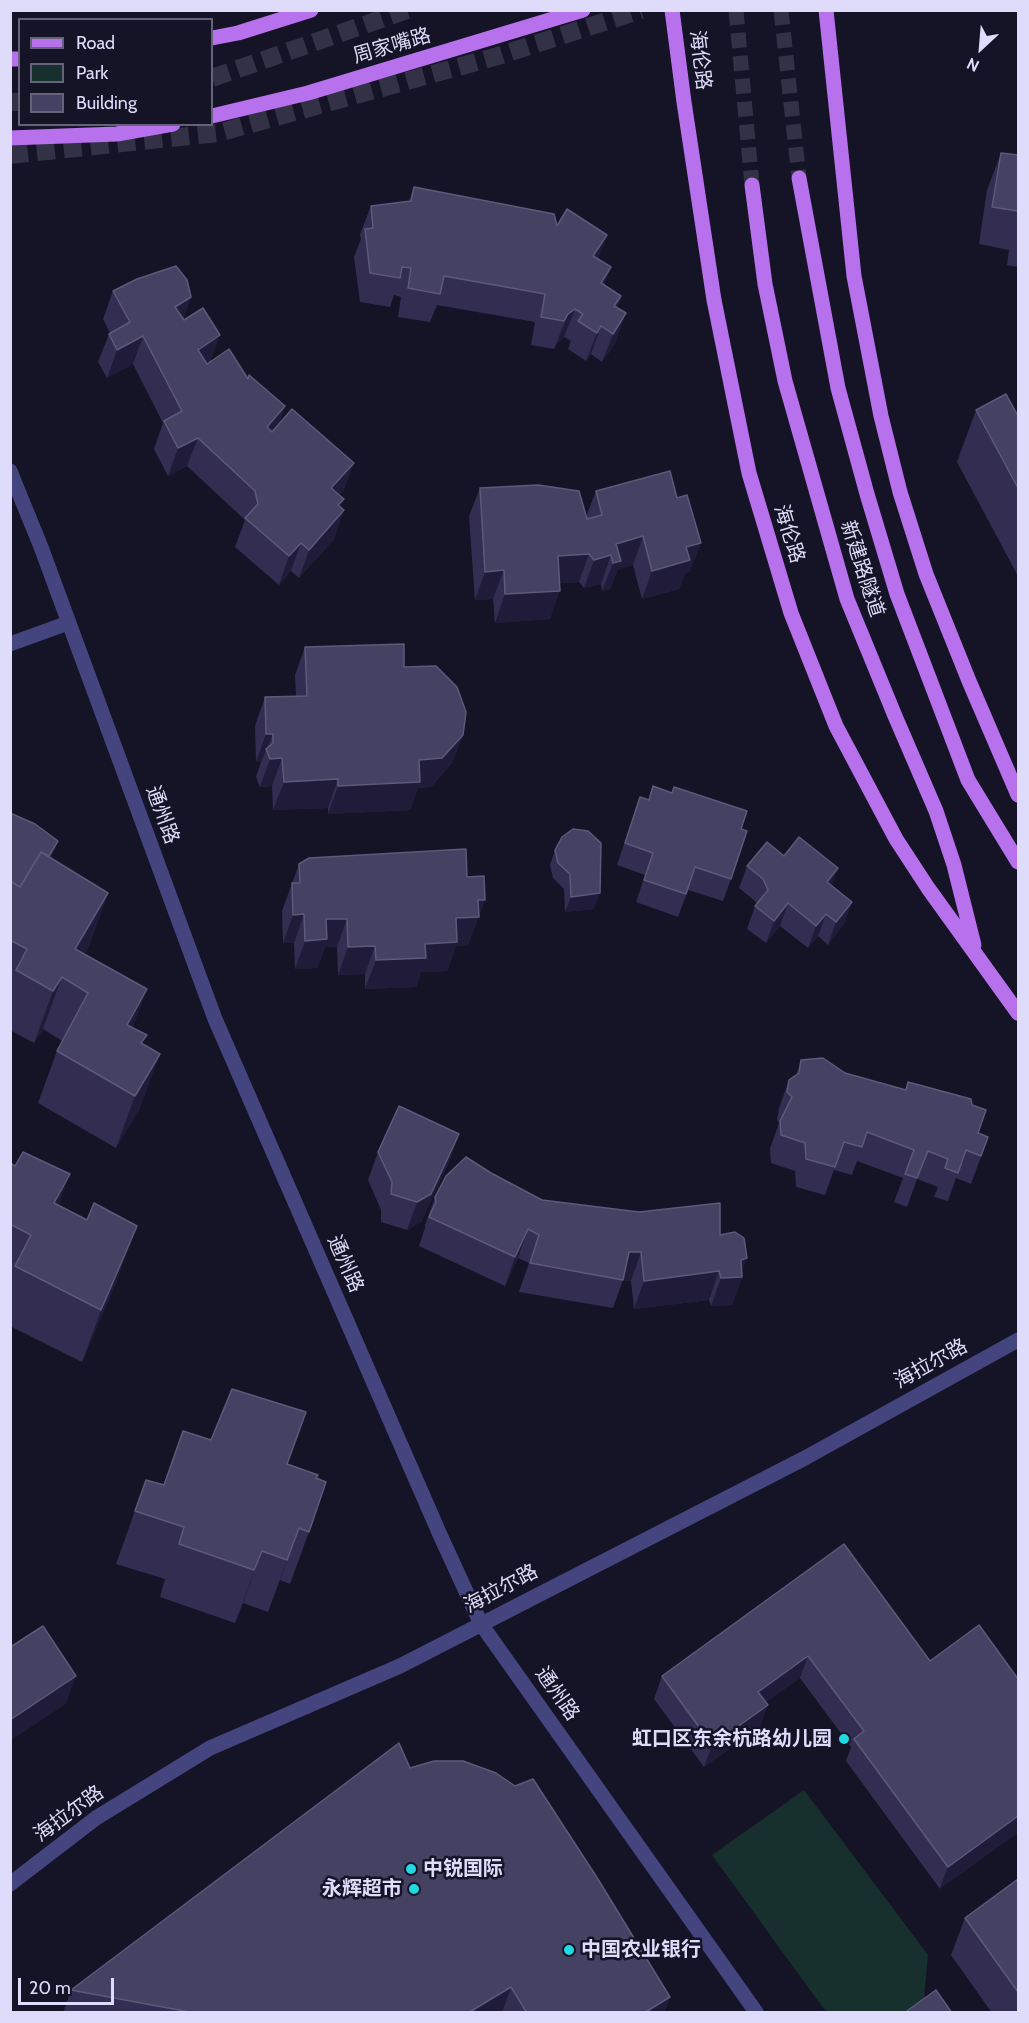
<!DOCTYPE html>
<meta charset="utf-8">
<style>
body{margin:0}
#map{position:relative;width:1029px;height:2023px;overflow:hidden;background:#151326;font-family:Cabin,sans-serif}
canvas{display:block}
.frame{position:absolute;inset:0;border:12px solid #dedcfa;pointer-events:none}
.legend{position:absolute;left:18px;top:18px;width:195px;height:108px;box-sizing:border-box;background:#151326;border:2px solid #65637b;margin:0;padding:8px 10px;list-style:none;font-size:18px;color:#dedcfa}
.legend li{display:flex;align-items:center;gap:12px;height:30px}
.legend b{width:30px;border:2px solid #65637b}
.north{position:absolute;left:951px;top:18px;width:60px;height:60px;-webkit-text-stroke:4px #151326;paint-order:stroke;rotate:206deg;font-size:16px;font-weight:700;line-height:24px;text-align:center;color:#dedcfa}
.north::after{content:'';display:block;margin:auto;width:21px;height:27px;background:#dedcfa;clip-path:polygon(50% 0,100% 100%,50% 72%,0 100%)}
.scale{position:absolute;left:18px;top:1978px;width:96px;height:27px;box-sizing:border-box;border:3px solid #dedcfa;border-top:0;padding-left:8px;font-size:18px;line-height:21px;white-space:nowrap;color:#dedcfa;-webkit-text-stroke:4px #151326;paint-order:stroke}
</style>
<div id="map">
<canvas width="1029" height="2023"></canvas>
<div class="frame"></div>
<ul class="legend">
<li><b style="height:8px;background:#b871ed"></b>Road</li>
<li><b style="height:16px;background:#172f2d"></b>Park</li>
<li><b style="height:16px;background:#454163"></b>Building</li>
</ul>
<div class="north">N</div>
<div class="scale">20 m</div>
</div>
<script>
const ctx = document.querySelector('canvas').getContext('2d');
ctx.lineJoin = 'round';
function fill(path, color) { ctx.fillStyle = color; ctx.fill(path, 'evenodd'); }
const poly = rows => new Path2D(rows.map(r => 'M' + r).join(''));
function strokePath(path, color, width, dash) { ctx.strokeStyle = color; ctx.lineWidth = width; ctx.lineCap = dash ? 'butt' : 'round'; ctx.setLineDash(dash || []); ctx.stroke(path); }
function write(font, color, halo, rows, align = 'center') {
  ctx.font = font + ' Cabin,"Noto Sans SC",sans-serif'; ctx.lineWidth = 5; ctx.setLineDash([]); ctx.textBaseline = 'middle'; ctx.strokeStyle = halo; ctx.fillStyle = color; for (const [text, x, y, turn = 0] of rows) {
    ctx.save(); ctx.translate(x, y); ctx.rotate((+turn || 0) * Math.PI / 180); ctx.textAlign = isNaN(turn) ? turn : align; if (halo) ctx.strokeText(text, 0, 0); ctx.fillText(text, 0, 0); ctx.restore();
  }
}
fill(poly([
 [804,1790,928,1955,923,2010,920,2012,826,2012,712,1855]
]), '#172f2d');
strokePath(poly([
 [736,10,752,185],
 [781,10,799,178]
]), '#333146', 15, [15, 8]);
strokePath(poly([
 [212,78,407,10],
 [10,102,20,102],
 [10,155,218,133,498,56,641,10]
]), '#333146', 18, [18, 9]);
strokePath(poly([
 [10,471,41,547,215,1019,441,1537,481,1624,756,2012],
 [10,644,68,623],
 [10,1884,96,1818,210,1748,400,1666,805,1458,1018,1340]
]), '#44457f', 15);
strokePath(poly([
 [672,10,684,102,714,300,749,473,791,613,836,726,896,839,928,888,1018,1013],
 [826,10,854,276,881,416,900,492,926,574,969,681,1018,795],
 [212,38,238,33,311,10],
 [10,59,20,59],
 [212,116,308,93,583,10],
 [10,138,117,134,173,124],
 [799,178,838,388,867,494,897,594,968,780,1018,862],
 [752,185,765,284,785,381,847,599,895,716,936,811,954,865,974,945]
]), '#b871ed', 15);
fill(poly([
 [1001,153,1018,155,1018,267,1007,265,1009,250,979,244,987,190],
 [414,187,557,226,598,259,605,285,621,296,617,308,616,342,602,362,591,354,586,361,568,349,571,341,564,337,557,343,554,349,531,345,535,322,437,305,430,322,398,317,401,297,394,295,390,307,360,302,354,257,361,239,360,234,371,206,409,201],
 [113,291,191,297,183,319,211,361,248,379,285,406,279,424,354,463,343,491,339,495,340,507,344,510,334,539,299,578,291,571,279,585,235,547,245,520,187,466,168,476,154,449,163,423,133,364,107,378,98,362,109,334,110,333,103,319],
 [976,410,1018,416,1018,576,957,462],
 [480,488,586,517,596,491,677,498,701,543,690,571,685,573,679,589,642,599,633,565,618,569,610,589,602,591,601,584,584,588,579,582,560,583,550,619,495,623,493,599,475,600,469,516],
 [305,647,404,667,463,735,452,763,431,787,418,788,410,810,328,814,328,808,273,810,272,786,260,787,256,777,261,762,256,762,255,726,265,697,296,696,295,675],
 [640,797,741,829,731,879,723,901,688,890,678,917,636,902,645,875,617,865],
 [10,813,52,856,51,858,108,893,89,946,84,954,143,1044,141,1106,116,1148,38,1103,57,1051,62,1041,43,1029,34,1043,10,1030],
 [555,850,594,909,565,912,564,889,553,878,550,865],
 [784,856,832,886,852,902,844,924,828,945,818,936,808,948,780,926,766,943,747,929,755,906,757,904,755,901,739,888,747,866],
 [299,864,467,877,485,900,468,945,456,946,447,971,421,972,416,987,365,989,365,974,338,975,337,947,325,947,317,968,295,969,294,943,283,943,282,911],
 [801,1060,845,1073,906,1090,908,1082,978,1133,988,1137,971,1184,956,1178,948,1201,934,1197,938,1187,917,1179,907,1207,894,1202,903,1178,857,1161,852,1175,834,1170,825,1195,796,1187,795,1171,771,1163,770,1149,779,1123,777,1120,779,1108,789,1080,796,1075],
 [459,1134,449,1162,421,1222,407,1230,381,1222,381,1210,368,1180,378,1152],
 [10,1163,59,1205,118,1278,82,1362,10,1326],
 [491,1173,542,1200,720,1235,742,1272,742,1277,732,1305,711,1306,709,1300,634,1309,631,1281,623,1280,613,1308,519,1292,529,1263,518,1258,505,1286,419,1246,425,1228,425,1225,435,1197],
 [211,1440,287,1464,317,1479,309,1532,290,1584,280,1580,268,1612,243,1603,235,1623,160,1597,165,1579,116,1564,146,1480,163,1484],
 [844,1544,930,1661,1018,1679,940,1889,846,1761,851,1747,800,1678,766,1702,760,1727,704,1767,654,1699,662,1676],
 [410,1768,670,1997,664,2013,63,2013,71,1990],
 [1018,1879,1018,2013,992,2013,951,1955,965,1918]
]), '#332e51');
fill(poly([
 [607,235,597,263,593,256],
 [611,267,601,295,601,283],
 [621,296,611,324,614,306],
 [191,297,181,325,175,307],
 [575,309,564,337,557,343,554,349,568,314],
 [626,313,616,342,602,362,613,334],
 [601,326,591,354,586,361,597,333],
 [220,335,210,363,187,378,198,350],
 [143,336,133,364,107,378,117,350],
 [285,406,275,434,267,427],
 [198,438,187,466,168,476,178,448],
 [354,463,343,491,321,516,331,488],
 [344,499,336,520,344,510,334,539,299,578,309,550,338,505],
 [643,536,633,565,618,569,610,589,602,591,613,563,616,544],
 [301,543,291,571,279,585,289,556],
 [701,543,690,571,685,573,679,589,642,599,652,571,686,547],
 [589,554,579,582,548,584,558,556],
 [611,555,601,584,584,588,594,560],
 [504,570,493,599,475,600,485,572],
 [560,591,550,619,495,623,505,594],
 [266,734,273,734,261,762,256,762],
 [463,735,452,763,431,787,418,788,410,810,328,814,338,786,419,760],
 [282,758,272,786,260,787,270,759],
 [338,779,328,808,273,810,284,782],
 [58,841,52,856,10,923,10,917],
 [838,868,830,891,827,882],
 [108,893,89,946,68,981,75,949],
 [600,893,594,909,565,912,571,897],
 [478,900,485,900,468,945,456,946,447,971,421,972,416,987,365,989,376,960,425,944],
 [852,902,844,924,828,945,836,922],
 [788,903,780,926,766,943,774,921],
 [304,914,294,943,283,943,293,915],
 [826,914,818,936,808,948,816,926],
 [326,919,347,919,337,947,325,947,317,968,295,969,305,941],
 [375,946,365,974,338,975,348,947],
 [62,977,43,1029,34,1043,53,991],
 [147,989,128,1041,127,1025],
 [160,1054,141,1106,116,1148,135,1096],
 [459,1134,449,1162,421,1222,407,1230,417,1202],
 [70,1174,51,1227,54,1203],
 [137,1226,118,1278,82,1362,101,1310],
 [528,1229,518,1258,505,1286,515,1257],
 [629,1252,641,1252,631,1281,623,1280],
 [747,1258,740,1277,742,1277,732,1305,711,1306,721,1278,741,1260],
 [719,1271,709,1300,634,1309,644,1281],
 [299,1528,280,1580,268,1612,287,1560],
 [262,1551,243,1603,235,1623],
 [808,1656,800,1678,750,1714,758,1692],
 [76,1676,66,1704,10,1741,10,1720],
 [768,1705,760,1727,704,1767,712,1745],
 [1018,1816,1018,1833,940,1889,948,1867],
 [511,1987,502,2013,468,2013],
 [670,1997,664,2013,644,2013]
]), '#1f1b38');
const building = poly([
 [1001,153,1018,155,1018,211,992,207,1001,153],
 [414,187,554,214,557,226,567,209,607,235,593,256,611,267,601,283,621,296,614,306,626,313,613,334,601,326,597,333,578,321,583,314,575,309,568,314,564,321,541,317,545,294,444,276,440,294,408,288,411,268,402,267,400,278,370,273,365,229,373,228,371,206,411,201,414,187],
 [176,266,187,280,191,297,175,307,184,320,203,308,220,335,198,350,207,364,229,349,248,379,249,375,285,406,267,427,272,432,292,409,354,463,331,488,344,499,338,505,344,510,309,550,301,543,289,556,245,518,258,504,255,491,198,438,178,448,164,421,182,411,143,336,117,350,109,334,130,322,113,291,137,279,176,266],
 [1006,394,1018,416,1018,488,976,410,1006,394],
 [670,471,677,498,687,495,701,543,686,547,690,560,652,571,643,536,616,544,621,561,613,563,611,555,594,560,589,554,558,556,560,591,505,594,504,570,485,572,480,488,538,485,579,491,587,519,602,515,596,491,670,471],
 [404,644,404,667,436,666,457,687,466,712,463,735,442,758,419,760,420,782,338,786,338,779,284,782,282,758,270,759,266,749,273,743,273,734,266,734,265,697,307,696,305,647,404,644],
 [653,786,672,793,674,787,747,811,741,829,747,831,731,879,695,867,686,894,644,880,653,853,625,843,640,797,649,800,653,786],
 [10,813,35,824,58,841,49,856,41,852,20,887,10,881,10,813],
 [573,829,588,831,601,843,600,893,571,897,570,874,558,863,555,850,562,837,573,829],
 [799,837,838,868,827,882,852,902,836,922,826,914,816,926,788,903,774,921,755,906,768,890,763,879,747,866,767,842,784,856,799,837],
 [466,849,467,877,484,876,485,900,478,900,479,917,456,918,457,942,425,944,426,958,376,960,375,946,348,947,347,919,326,919,327,939,305,941,304,914,293,915,292,883,300,883,299,864,309,858,466,849],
 [41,852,108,893,75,949,147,989,127,1025,147,1035,141,1043,160,1054,135,1096,57,1051,88,993,62,977,53,991,16,970,27,949,10,940,10,881,20,887,41,852],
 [823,1058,845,1073,906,1090,908,1082,971,1099,972,1105,986,1110,978,1133,988,1137,981,1156,966,1150,958,1173,945,1168,948,1159,928,1151,917,1178,905,1174,914,1150,867,1132,862,1147,844,1142,835,1167,806,1159,805,1143,781,1135,780,1121,792,1097,787,1092,789,1080,799,1073,801,1060,823,1058],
 [399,1106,459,1134,431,1194,417,1202,391,1194,392,1182,378,1152,399,1106],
 [23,1152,70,1174,54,1203,87,1220,94,1203,137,1226,101,1310,15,1266,31,1235,10,1224,10,1163,15,1166,23,1152],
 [466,1157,491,1173,542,1200,639,1212,720,1203,720,1235,735,1232,744,1238,747,1258,741,1260,742,1277,721,1278,719,1271,644,1281,641,1252,629,1252,623,1280,530,1263,539,1235,528,1229,515,1257,429,1217,436,1202,435,1197,446,1176,466,1157],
 [232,1389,306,1412,287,1464,318,1475,316,1478,326,1482,309,1532,299,1528,287,1560,262,1551,254,1570,179,1544,184,1527,135,1511,146,1480,164,1485,183,1431,211,1440,232,1389],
 [844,1544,930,1661,979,1625,1018,1679,1018,1816,948,1867,854,1739,864,1731,808,1656,758,1692,768,1705,712,1745,662,1676,844,1544],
 [43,1626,76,1676,10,1720,10,1644,12,1646,43,1626],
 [399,1743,410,1768,434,1761,463,1761,496,1773,515,1786,533,1779,596,1876,670,1997,644,2013,527,2013,511,1987,468,2013,195,2013,71,1990,399,1743],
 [1018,1879,1018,1992,965,1918,1018,1879],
 [936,1990,952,2013,904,2013,936,1990]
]);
fill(building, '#454163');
strokePath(building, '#5d597b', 1.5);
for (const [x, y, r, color] of [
 [844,1739,6,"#20d9e2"],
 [411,1869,6,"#20d9e2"],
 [414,1889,6,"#20d9e2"],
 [569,1950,6,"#20d9e2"]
]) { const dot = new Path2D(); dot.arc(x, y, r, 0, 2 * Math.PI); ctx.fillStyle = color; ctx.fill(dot); strokePath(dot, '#151326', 2); }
write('20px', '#dedcfa', '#151326', [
 ["周家嘴路",392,46,-16],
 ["海伦路",700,60,83],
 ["海伦路",789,534,73],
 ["新建路隧道",862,569,72],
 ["通州路",162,815,70],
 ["通州路",345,1264,66],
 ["海拉尔路",931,1364,-29],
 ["海拉尔路",501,1589,-28],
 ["通州路",557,1694,55],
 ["海拉尔路",69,1814,-36]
]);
write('bold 20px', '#dedcfa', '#151326', [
 ["虹口区东余杭路幼儿园",832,1739],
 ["中锐国际",423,1869,"left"],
 ["永辉超市",402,1889],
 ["中国农业银行",581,1950,"left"]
], 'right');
</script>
